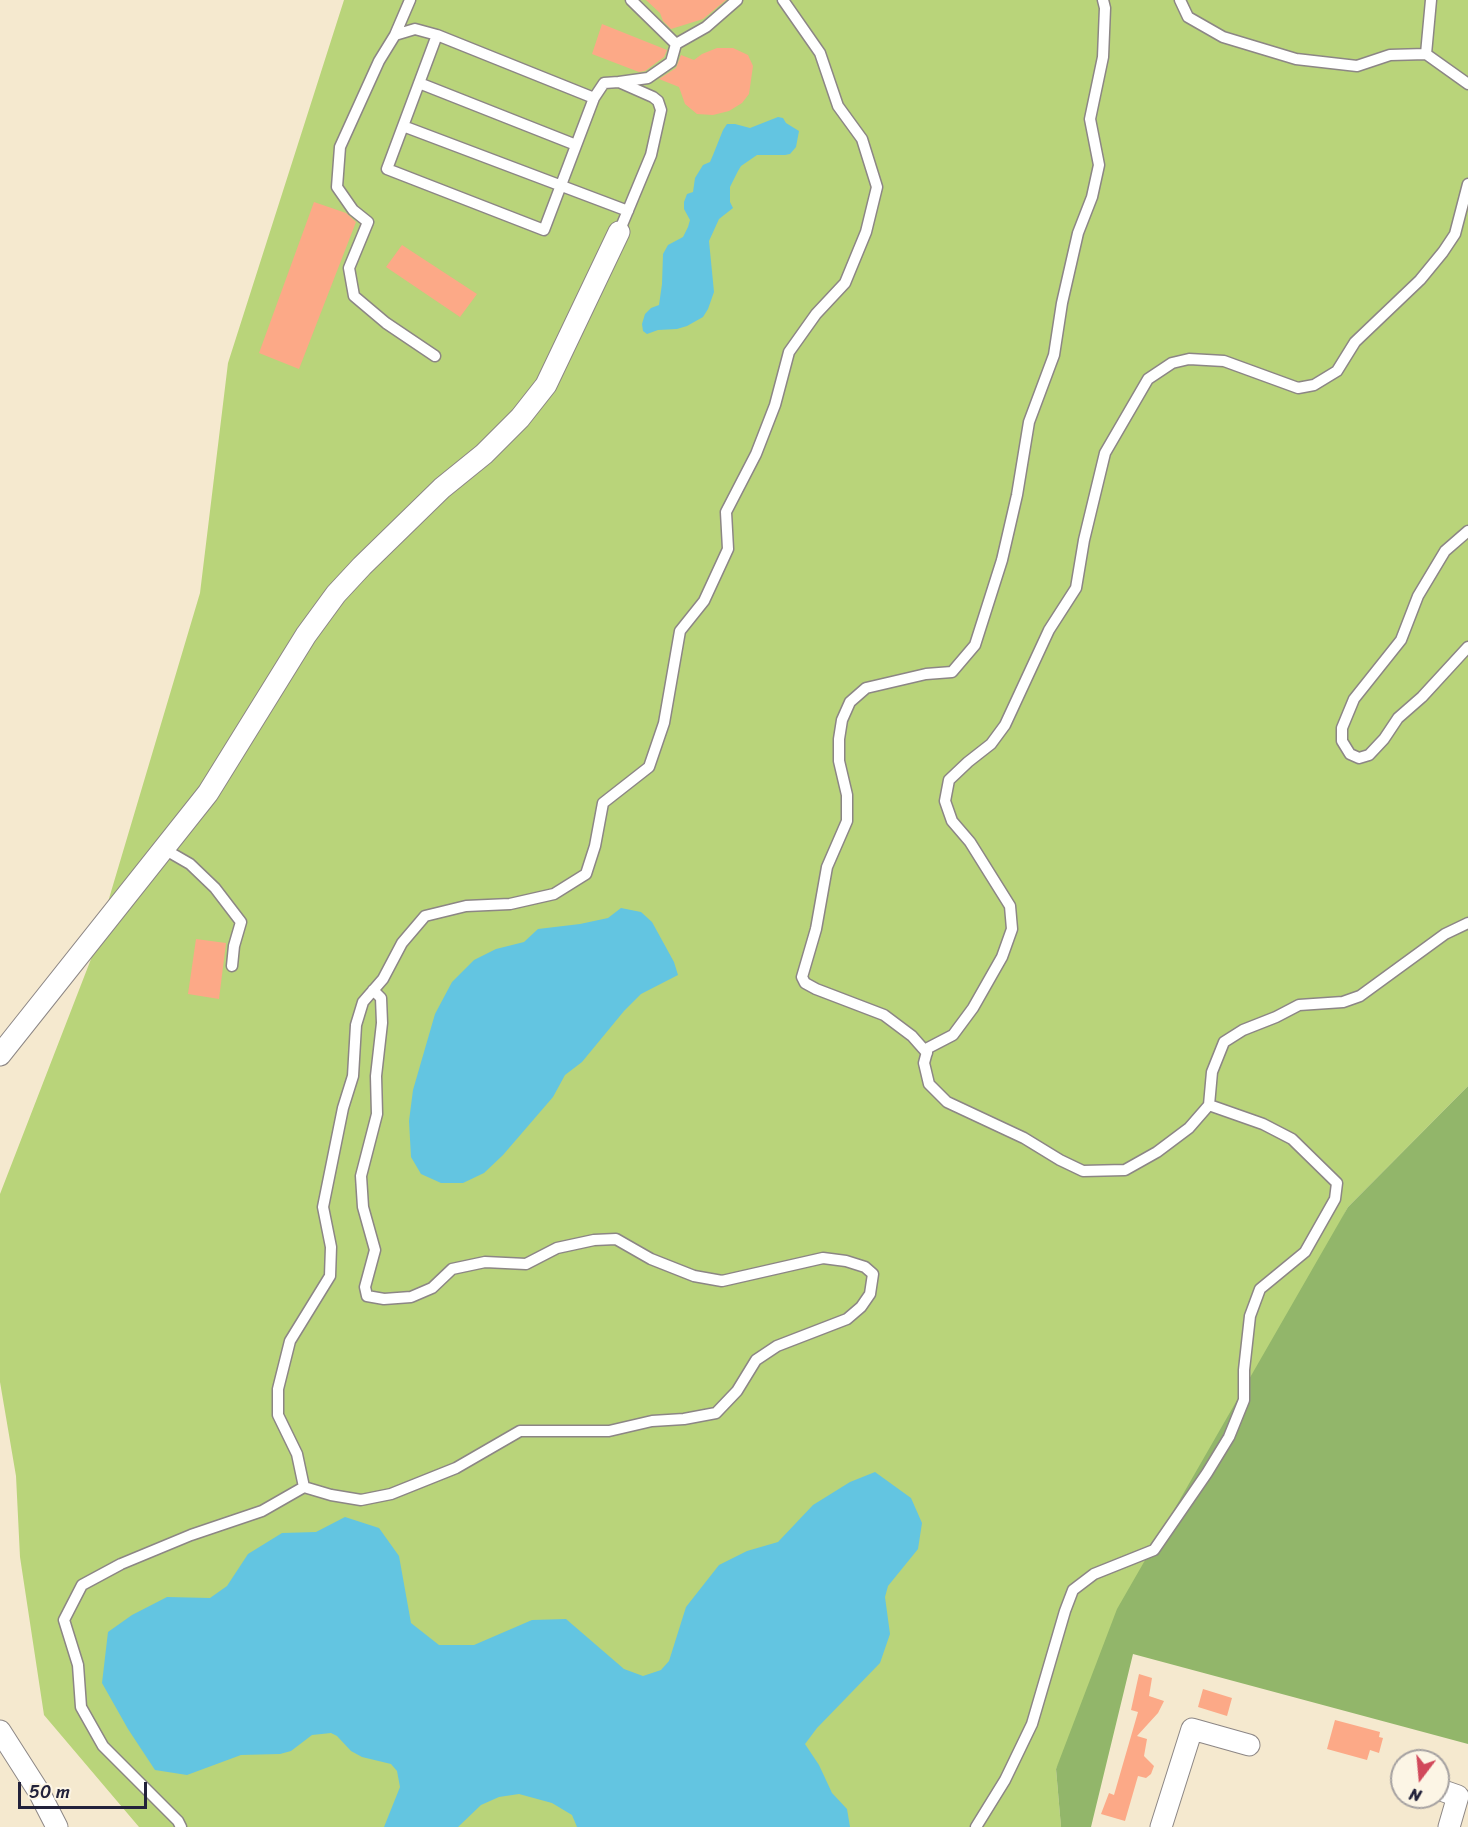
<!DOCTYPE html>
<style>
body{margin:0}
#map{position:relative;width:1468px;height:1827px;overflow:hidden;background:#f5e9cf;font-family:Sriracha,sans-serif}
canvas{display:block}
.north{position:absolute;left:1390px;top:1749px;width:60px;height:60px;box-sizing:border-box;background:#fcf5e5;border:2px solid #a5a1a1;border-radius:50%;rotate:196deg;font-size:16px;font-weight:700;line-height:24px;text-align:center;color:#22223b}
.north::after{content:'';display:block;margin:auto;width:21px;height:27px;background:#d1495b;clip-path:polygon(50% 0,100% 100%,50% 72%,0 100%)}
.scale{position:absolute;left:18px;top:1782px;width:129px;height:27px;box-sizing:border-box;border:3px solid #22223b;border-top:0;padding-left:8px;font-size:18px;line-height:21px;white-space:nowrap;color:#22223b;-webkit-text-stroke:4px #fcf5e5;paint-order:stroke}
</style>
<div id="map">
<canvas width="1468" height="1827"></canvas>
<div class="north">N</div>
<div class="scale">50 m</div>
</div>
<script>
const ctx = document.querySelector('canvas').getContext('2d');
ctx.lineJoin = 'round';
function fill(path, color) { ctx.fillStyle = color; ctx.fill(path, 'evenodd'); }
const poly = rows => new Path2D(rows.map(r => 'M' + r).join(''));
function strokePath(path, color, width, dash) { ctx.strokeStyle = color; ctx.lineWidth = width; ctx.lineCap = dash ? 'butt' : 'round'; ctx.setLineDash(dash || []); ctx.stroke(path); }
fill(poly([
 [344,0,1468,0,1468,1086,1348,1207,1056,1769,1061,1827,139,1827,44,1715,20,1557,16,1476,0,1382,0,1194,91,959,200,593,228,363]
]), '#b9d47a');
fill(poly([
 [1468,1086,1468,1744,1133,1654,1091,1827,1061,1827,1056,1769,1117,1609,1348,1207]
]), '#92b66a');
fill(poly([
 [778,117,783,118,786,123,799,131,796,147,790,154,785,155,757,155,741,166,738,171,730,187,730,202,733,208,719,219,709,241,714,292,708,309,703,317,687,326,677,329,658,330,647,334,643,331,642,324,645,314,651,308,659,305,662,284,663,254,668,245,683,237,688,227,690,220,684,209,684,202,687,194,693,192,695,178,703,165,710,162,713,155,723,130,727,124,735,124,750,128],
 [621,908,641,912,652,922,674,962,678,975,641,994,624,1011,582,1062,565,1075,553,1097,503,1155,484,1173,463,1183,441,1183,421,1174,411,1157,409,1121,413,1090,435,1014,452,982,474,960,496,949,524,942,538,929,580,924,608,918],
 [875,1472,911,1498,922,1523,918,1549,888,1586,885,1597,890,1634,880,1663,817,1728,805,1744,819,1765,832,1793,847,1809,850,1827,577,1827,572,1815,552,1803,519,1794,499,1797,481,1805,458,1827,384,1827,400,1787,397,1771,391,1764,362,1757,351,1751,337,1736,331,1733,312,1735,291,1751,280,1754,241,1755,187,1775,155,1770,128,1729,102,1683,108,1632,132,1615,167,1597,210,1598,227,1586,248,1554,282,1533,316,1532,345,1517,379,1528,399,1556,411,1623,439,1645,474,1645,532,1620,566,1619,624,1669,643,1676,661,1670,669,1661,686,1607,719,1565,747,1551,778,1542,813,1505,850,1482]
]), '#63c5e1');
fill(poly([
 [646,0,726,0,703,19,671,29,663,21,660,13],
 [602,24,667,50,664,57,645,71,639,72,592,54],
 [717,48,733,48,748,55,753,66,749,94,742,103,729,111,713,115,697,114,685,104,679,87,659,79,676,68,681,55,694,60,702,54],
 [314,202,346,213,356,222,299,369,259,353],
 [402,245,477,294,460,317,386,267],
 [196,939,226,943,219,999,188,994],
 [1139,1674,1152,1678,1149,1696,1164,1701,1158,1713,1137,1736,1147,1739,1144,1756,1154,1766,1151,1774,1146,1778,1138,1776,1125,1821,1101,1814,1109,1793,1114,1795,1138,1712,1131,1710],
 [1203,1689,1232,1698,1227,1716,1198,1707],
 [1335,1720,1380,1732,1379,1737,1383,1738,1379,1753,1370,1750,1367,1760,1327,1749]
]), '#fca987');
const service = poly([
 [631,0,676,44],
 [1180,0,1188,17,1223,37,1296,59,1357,66,1390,55,1426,54],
 [1431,0,1426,54,1468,84],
 [395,35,410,0],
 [437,35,387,169,544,230,594,98,604,83,619,82,653,97,658,101,661,110,651,155,619,232],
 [619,82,648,78,671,62,676,44,706,27,737,0],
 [419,83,576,145],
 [403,126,628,211],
 [435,356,386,323,354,296,349,268,368,222,353,210,337,187,340,147,379,61,395,35,415,29,437,35,594,98],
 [1468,531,1445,551,1418,596,1401,640,1354,699,1342,728,1342,741,1350,754,1359,758,1369,755,1384,739,1398,718,1422,697,1468,647],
 [164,849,190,864,215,888,241,922,234,946,232,966],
 [927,1053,912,1036,884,1015,816,989,805,983,802,977,816,929,827,867,847,821,847,795,839,761,839,739,842,720,850,702,866,688,926,674,952,672,975,645,1002,560,1017,495,1029,422,1054,355,1062,303,1078,233,1092,197,1099,165,1090,119,1103,57,1105,8,1103,0],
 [1209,1105,1212,1072,1224,1042,1243,1030,1276,1017,1299,1005,1343,1002,1360,996,1445,934,1468,923],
 [304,1487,331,1495,361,1500,391,1494,456,1468,520,1431,609,1431,652,1421,684,1419,716,1413,737,1391,756,1360,777,1346,847,1319,861,1307,870,1294,873,1274,865,1267,846,1261,823,1258,722,1281,694,1276,651,1259,616,1239,594,1240,557,1248,526,1264,485,1262,452,1269,432,1288,411,1297,384,1299,367,1296,365,1287,375,1250,363,1207,361,1176,377,1114,376,1076,382,1023,381,998,373,990],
 [181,1827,178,1821,103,1746,81,1707,78,1665,64,1620,82,1585,121,1564,191,1535,262,1511,304,1487,297,1454,278,1415,278,1389,290,1341,330,1276,331,1247,323,1207,343,1108,353,1076,356,1025,363,1002,383,979,402,943,425,916,466,906,510,904,554,894,586,874,595,846,603,803,649,767,664,723,680,631,704,601,728,549,726,512,756,454,775,405,789,352,816,314,845,283,866,232,877,187,862,139,838,106,820,53,783,0],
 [976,1827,1005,1780,1032,1724,1065,1611,1073,1590,1094,1574,1154,1550,1207,1473,1229,1437,1244,1400,1244,1370,1250,1316,1260,1289,1305,1252,1335,1199,1337,1183,1292,1139,1263,1124,1209,1105,1189,1128,1157,1152,1125,1170,1083,1171,1060,1160,1024,1138,947,1102,929,1084,924,1063,928,1048,953,1035,973,1008,1002,957,1012,929,1010,906,970,842,952,821,945,801,949,780,968,762,991,744,1005,725,1049,630,1076,588,1084,540,1105,453,1148,379,1172,363,1189,359,1224,361,1298,388,1314,385,1337,371,1355,342,1420,280,1443,252,1455,234,1468,184]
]);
const minor = poly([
 [0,1055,208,793,306,635,336,594,362,566,442,488,484,454,520,418,546,385,619,232],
 [0,1731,39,1792,57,1827],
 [1438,1789,1458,1796,1449,1827],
 [1161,1827,1192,1729,1249,1745]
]);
strokePath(service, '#8c8685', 13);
strokePath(minor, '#8c8685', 23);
strokePath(service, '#fff', 10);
strokePath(minor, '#fff', 21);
</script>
